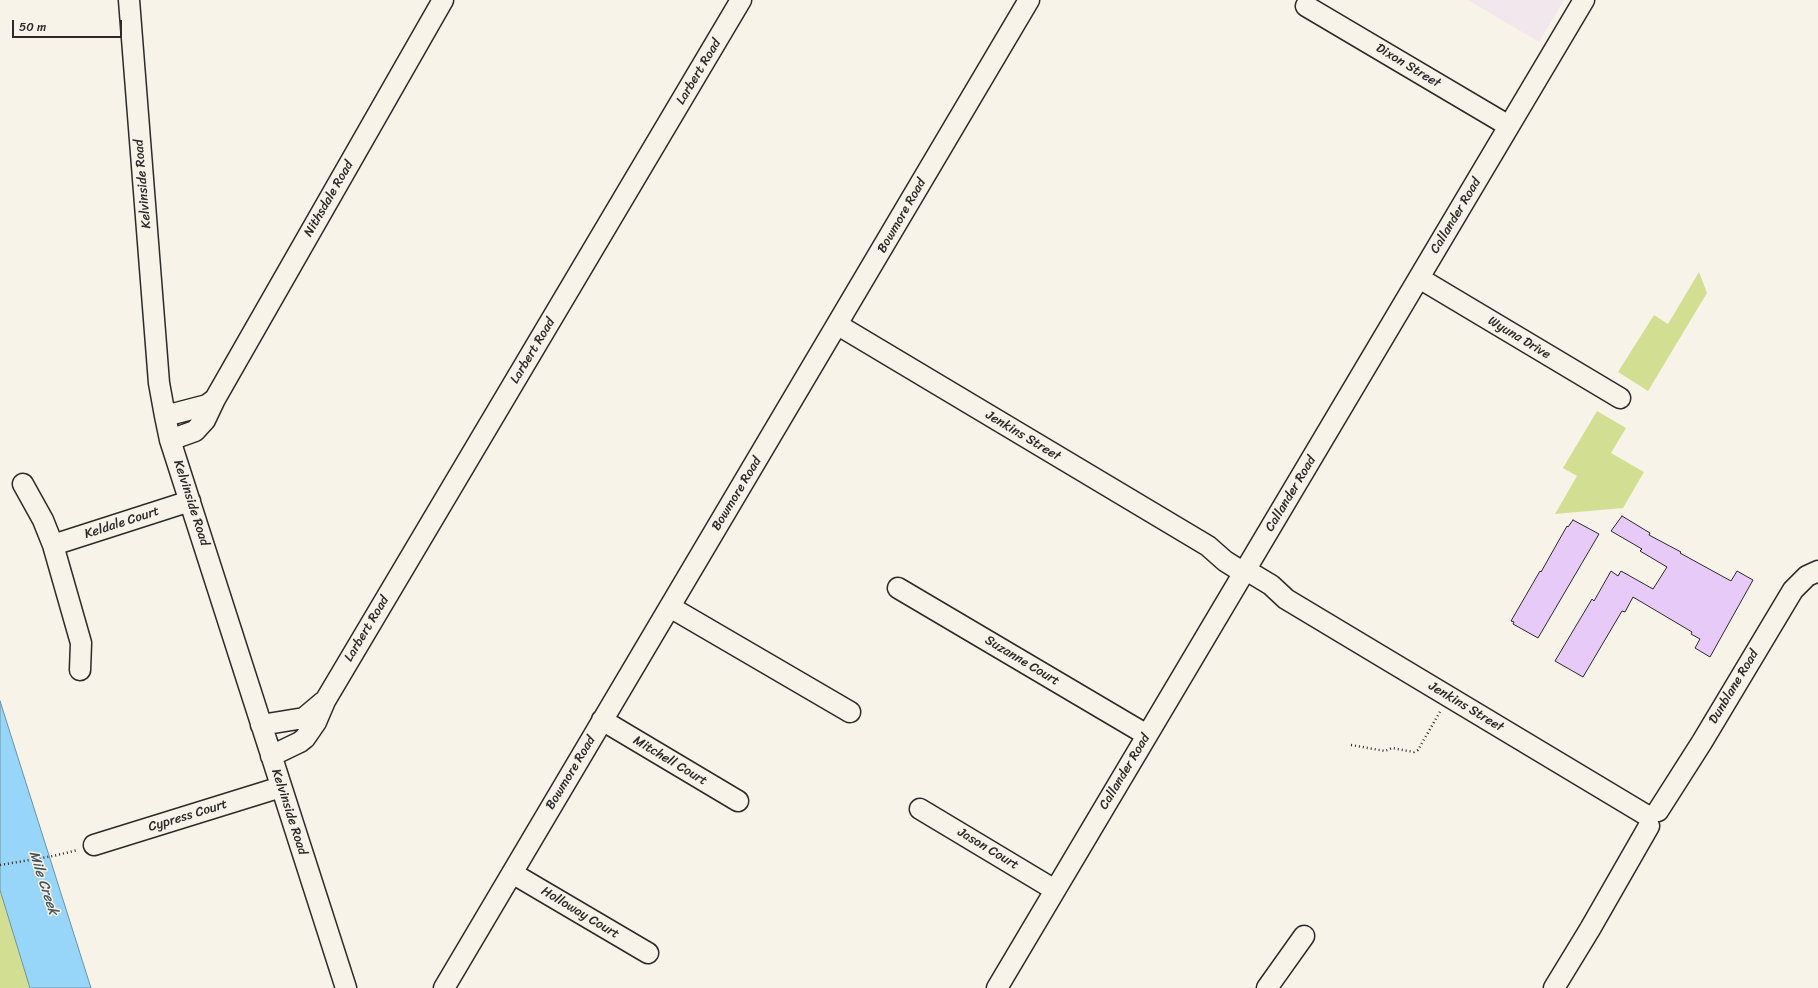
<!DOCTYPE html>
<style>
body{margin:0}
#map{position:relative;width:1818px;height:988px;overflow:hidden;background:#f7f3e8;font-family:Sriracha,sans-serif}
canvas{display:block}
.scale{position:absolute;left:12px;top:20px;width:110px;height:18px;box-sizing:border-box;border:2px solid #2b2b2b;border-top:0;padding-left:5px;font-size:12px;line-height:14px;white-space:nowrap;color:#2b2b2b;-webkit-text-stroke:3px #f7f3e8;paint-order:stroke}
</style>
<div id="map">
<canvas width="1818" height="988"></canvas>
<div class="scale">50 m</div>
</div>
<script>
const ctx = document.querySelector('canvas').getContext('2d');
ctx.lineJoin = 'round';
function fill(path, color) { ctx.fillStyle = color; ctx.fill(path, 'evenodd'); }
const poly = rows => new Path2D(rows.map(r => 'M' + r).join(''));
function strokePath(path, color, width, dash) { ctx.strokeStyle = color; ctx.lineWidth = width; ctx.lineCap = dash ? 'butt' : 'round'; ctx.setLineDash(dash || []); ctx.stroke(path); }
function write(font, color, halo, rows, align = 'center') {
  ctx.font = font + ' Sriracha,sans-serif'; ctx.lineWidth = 3; ctx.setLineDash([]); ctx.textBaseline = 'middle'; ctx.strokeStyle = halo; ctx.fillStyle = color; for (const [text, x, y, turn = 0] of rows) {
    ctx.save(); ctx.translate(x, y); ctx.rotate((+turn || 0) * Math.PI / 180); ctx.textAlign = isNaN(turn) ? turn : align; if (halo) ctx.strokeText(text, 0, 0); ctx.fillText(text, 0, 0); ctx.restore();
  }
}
fill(poly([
 [1468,0,1564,0,1539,42]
]), '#f2e7ed');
fill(poly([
 [1699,272,1707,293,1648,391,1618,372,1654,315,1668,324],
 [1597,411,1626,428,1611,453,1644,472,1623,508,1555,514,1577,476,1563,468],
 [0,890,4,903,30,988,0,988]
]), '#d2df93');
const water = poly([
 [0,701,91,988,30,988,0,890,0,701]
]);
fill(water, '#98d6f9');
strokePath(water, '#6c92a7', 1);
const building = poly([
 [1622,516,1650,533,1649,535,1681,552,1680,553,1731,581,1737,571,1753,580,1710,657,1695,648,1700,639,1691,634,1692,632,1633,597,1625,612,1622,611,1583,677,1555,661,1592,599,1594,601,1611,571,1618,576,1621,571,1653,589,1667,567,1640,551,1642,549,1611,531,1622,516],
 [1573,520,1599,534,1538,638,1513,624,1514,622,1511,621,1540,571,1541,572,1567,526,1568,527,1573,520]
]);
fill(building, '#e7caf8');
strokePath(building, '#2b2b2b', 1);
const minor = poly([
 [129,0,159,383,165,416,170,440,346,988],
 [1306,6,1509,126],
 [1419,278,1620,398],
 [838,325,1208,546,1225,561,1244,573],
 [165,416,207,405,215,399],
 [170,440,195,431,205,420,215,399,443,0],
 [23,484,43,520,53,545,81,643,80,670],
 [53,545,190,501],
 [1246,570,1271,585,1286,599,1646,815],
 [898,588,1147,735],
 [670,607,850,712],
 [602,720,738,801],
 [261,725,304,718,323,702],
 [271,756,300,742,305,738,316,722,325,701,741,0],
 [920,809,1055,890],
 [1658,811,1702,742,1793,590,1807,576,1818,571],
 [94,845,281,787],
 [512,873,648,953],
 [444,988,1029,0],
 [997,988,1584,0],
 [1267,988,1304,936],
 [1554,988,1590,929,1649,826]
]);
strokePath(minor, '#2b2b2b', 23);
strokePath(poly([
 [1351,745,1385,751,1392,748,1414,752,1418,750,1441,710],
 [0,865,53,856,78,850]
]), '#2b2b2b', 2.5, [1, 3]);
strokePath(minor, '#f7f3e8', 20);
write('13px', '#2b2b2b', '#f7f3e8', [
 ["Dixon Street",1408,66,31],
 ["Larbert Road",699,72,-59],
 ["Kelvinside Road",143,184,-95],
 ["Nithsdale Road",329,199,-60],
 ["Bowmore Road",902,216,-60],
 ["Callander Road",1456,216,-59],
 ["Wyuna Drive",1519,338,31],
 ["Larbert Road",533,351,-59],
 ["Jenkins Street",1023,436,31],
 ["Bowmore Road",737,494,-59],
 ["Callander Road",1291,494,-59],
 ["Kelvinside Road",191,503,72],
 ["Keldale Court",122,523,-18],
 ["Larbert Road",367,629,-59],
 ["Suzanne Court",1022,661,31],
 ["Dunblane Road",1734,687,-59],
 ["Jenkins Street",1466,707,31],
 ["Mitchell Court",670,761,31],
 ["Callander Road",1125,772,-59],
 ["Bowmore Road",571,773,-59],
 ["Kelvinside Road",289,812,72],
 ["Cypress Court",188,816,-17],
 ["Jason Court",988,849,31],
 ["Holloway Court",580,913,31]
]);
write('italic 14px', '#46565e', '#f7f3e8', [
 ["Mile Creek",43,883,72]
]);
</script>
